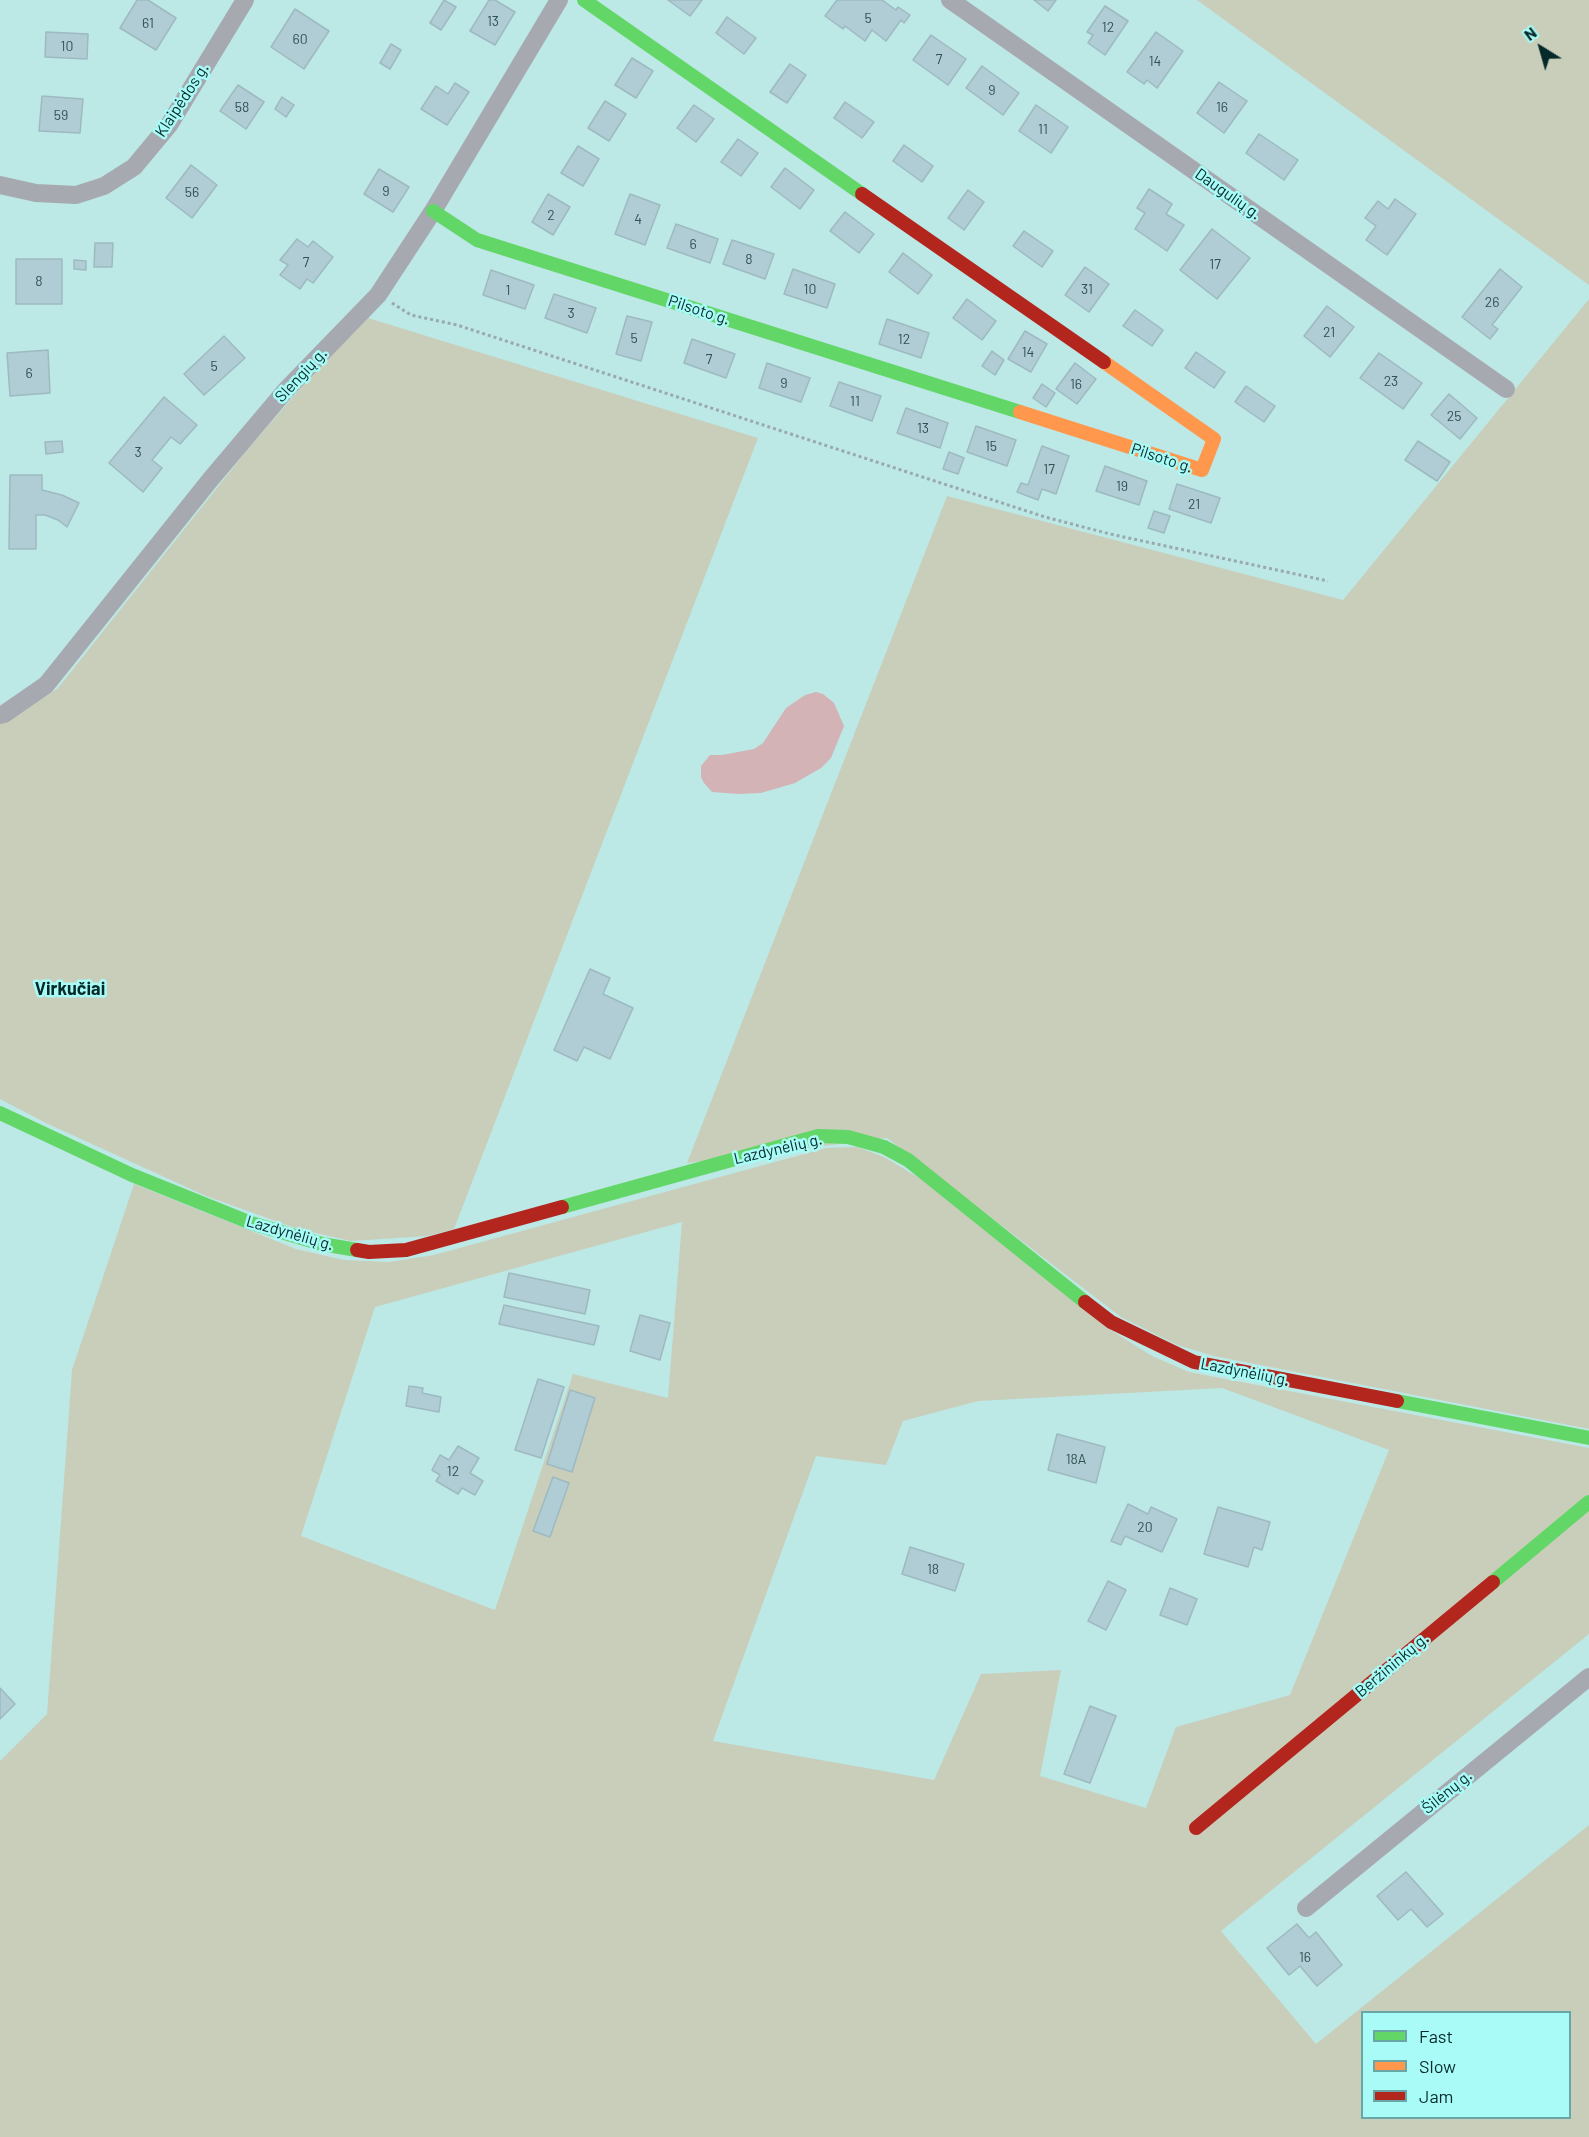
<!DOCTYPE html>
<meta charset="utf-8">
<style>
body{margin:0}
#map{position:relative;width:1589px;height:2137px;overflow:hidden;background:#bce8e6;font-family:Barlow,sans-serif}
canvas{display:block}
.legend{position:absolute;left:1361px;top:2011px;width:210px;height:108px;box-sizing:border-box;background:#a9fbf7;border:2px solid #68a7a5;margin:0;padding:8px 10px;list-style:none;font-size:18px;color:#062a29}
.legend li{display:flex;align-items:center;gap:12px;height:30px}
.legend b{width:30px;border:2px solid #68a7a5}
.north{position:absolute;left:1511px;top:18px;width:60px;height:60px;-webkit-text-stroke:4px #a9fbf7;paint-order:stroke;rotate:323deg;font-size:16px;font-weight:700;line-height:24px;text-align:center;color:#062a29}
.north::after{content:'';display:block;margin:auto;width:21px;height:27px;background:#062a29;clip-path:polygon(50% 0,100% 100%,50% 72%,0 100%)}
</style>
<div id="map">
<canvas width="1589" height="2137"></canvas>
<ul class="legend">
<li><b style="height:8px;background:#63d668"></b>Fast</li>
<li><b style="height:8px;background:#ff974d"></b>Slow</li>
<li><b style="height:8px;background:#b3261e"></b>Jam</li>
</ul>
<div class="north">N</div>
</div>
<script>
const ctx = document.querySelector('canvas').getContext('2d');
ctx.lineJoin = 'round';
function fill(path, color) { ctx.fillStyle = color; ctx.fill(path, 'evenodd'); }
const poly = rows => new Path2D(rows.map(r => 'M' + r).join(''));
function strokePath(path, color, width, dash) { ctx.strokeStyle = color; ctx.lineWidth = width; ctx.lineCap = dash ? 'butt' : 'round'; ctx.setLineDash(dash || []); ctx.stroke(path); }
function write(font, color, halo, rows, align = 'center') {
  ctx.font = font + ' Barlow,sans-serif'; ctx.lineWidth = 5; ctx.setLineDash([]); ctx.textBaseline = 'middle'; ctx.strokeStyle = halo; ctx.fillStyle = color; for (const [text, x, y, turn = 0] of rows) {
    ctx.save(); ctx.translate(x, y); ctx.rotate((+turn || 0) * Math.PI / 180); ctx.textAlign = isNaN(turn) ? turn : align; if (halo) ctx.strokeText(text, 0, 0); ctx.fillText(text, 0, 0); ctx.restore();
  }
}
fill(poly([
 [1197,0,1589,0,1589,285],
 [1589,299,1589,1429,1214,1356,1177,1345,1121,1317,887,1138,687,1163,947,496,1343,600],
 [368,318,758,438,454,1229,427,1236,351,1241,298,1229,206,1196,46,1123,0,1099,0,723,9,721,58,688,247,450,332,352],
 [857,1147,884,1157,921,1179,1106,1327,1152,1356,1189,1372,1589,1448,1589,1634,1221,1931,1316,2044,1589,1825,1589,2137,0,2137,0,1761,47,1714,72,1370,134,1184,296,1249,344,1260,389,1262,434,1255,826,1148],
 [682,1222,668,1398,573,1374,495,1610,301,1536,375,1307],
 [1222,1388,1389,1450,1290,1695,1176,1727,1146,1808,1040,1776,1061,1670,981,1674,934,1780,713,1741,816,1456,886,1465,903,1421,978,1401],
 [1362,2012,1570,2012,1570,2118,1362,2118]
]), '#c9cebb');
fill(poly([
 [816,692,823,694,834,703,844,726,831,758,821,768,795,783,761,793,739,794,712,792,704,783,701,777,701,766,710,755,722,755,754,749,763,743,786,708,805,695]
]), '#d4b3b7');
const building = poly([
 [137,0,148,0,176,18,156,50,120,28,137,0],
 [444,0,456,7,441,30,430,23,444,0],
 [489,0,495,0,515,12,495,45,470,31,489,0],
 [668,0,702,0,690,16,668,0],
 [837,0,882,0,896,10,898,7,910,15,904,23,901,20,886,41,872,30,865,41,845,26,843,29,825,16,837,0],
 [1034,0,1056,0,1048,11,1034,0],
 [1105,6,1128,21,1105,55,1088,43,1093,35,1087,32,1105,6],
 [295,9,329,31,304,69,271,47,295,9],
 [727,17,756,38,744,54,716,33,727,17],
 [46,32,88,34,87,59,45,57,46,32],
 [1156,32,1183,51,1157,88,1147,80,1144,84,1127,72,1156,32],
 [931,35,966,59,948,85,913,60,931,35],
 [391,44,401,50,390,69,380,63,391,44],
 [632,58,653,71,636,98,615,85,632,58],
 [790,64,806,75,787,103,770,92,790,64],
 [982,66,1019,93,1003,115,966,88,982,66],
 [1219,82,1247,101,1224,133,1197,113,1219,82],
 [455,83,469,92,447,125,421,109,436,86,448,94,455,83],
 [238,85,264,102,246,129,220,111,238,85],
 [42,96,83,99,80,133,39,131,42,96],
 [282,97,294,105,286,117,275,109,282,97],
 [605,101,626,114,609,141,588,128,605,101],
 [845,102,874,122,862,138,834,118,845,102],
 [694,105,714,119,696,142,677,128,694,105],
 [1036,105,1068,127,1051,153,1019,131,1036,105],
 [1259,134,1298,160,1284,180,1246,153,1259,134],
 [738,139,758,153,741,176,721,162,738,139],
 [904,145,933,166,922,182,893,161,904,145],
 [578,146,599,159,583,186,561,173,578,146],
 [191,165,217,185,192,218,166,198,191,165],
 [785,168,814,190,800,209,771,187,785,168],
 [379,169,409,187,393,212,364,194,379,169],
 [1149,189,1172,204,1166,214,1184,225,1167,251,1135,229,1145,213,1137,208,1149,189],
 [968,190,984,202,964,230,948,218,968,190],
 [548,194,570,207,553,235,532,222,548,194],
 [630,194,660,205,645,245,615,234,630,194],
 [1395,199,1416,214,1387,255,1366,240,1376,226,1365,218,1378,201,1388,209,1395,199],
 [845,212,874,234,859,253,830,231,845,212],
 [676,224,718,239,710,263,667,248,676,224],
 [1212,229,1250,258,1217,299,1180,270,1212,229],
 [1024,231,1053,251,1042,267,1013,246,1024,231],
 [297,239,308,247,313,241,333,257,313,283,307,279,300,289,280,275,288,265,280,260,297,239],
 [732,240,774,254,765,279,723,264,732,240],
 [95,243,113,243,112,267,94,267,95,243],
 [903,253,932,275,918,294,889,272,903,253],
 [16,259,62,259,62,304,16,304,16,259],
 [74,260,86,261,86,270,74,269,74,260],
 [1085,267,1109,284,1089,312,1065,295,1085,267],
 [793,269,835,284,827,308,784,294,793,269],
 [1500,269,1522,287,1492,325,1498,329,1490,339,1462,317,1500,269],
 [491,270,534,285,525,309,483,295,491,270],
 [554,294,596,308,587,333,545,318,554,294],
 [967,299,996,321,982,340,953,318,967,299],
 [1327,306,1354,327,1330,357,1304,336,1327,306],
 [1135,310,1163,330,1152,346,1123,326,1135,310],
 [627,316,652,322,641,361,616,354,627,316],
 [887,319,929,333,921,358,879,344,887,319],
 [1025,331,1047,344,1031,372,1008,359,1025,331],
 [224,336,245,358,204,395,184,374,224,336],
 [692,339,735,354,726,378,684,363,692,339],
 [48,350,50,393,10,396,7,353,48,350],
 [992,351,1004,360,995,375,982,366,992,351],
 [1196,352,1225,372,1214,388,1185,368,1196,352],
 [1379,353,1422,383,1403,409,1360,378,1379,353],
 [767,363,810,378,801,402,759,388,767,363],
 [1075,363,1096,379,1077,404,1056,389,1075,363],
 [839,382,881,396,872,421,830,406,839,382],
 [1042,384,1055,393,1046,407,1033,398,1042,384],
 [1246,386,1275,406,1264,422,1235,402,1246,386],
 [1449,394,1477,418,1460,439,1431,415,1449,394],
 [164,397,197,425,180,444,171,437,152,460,162,468,143,492,109,463,164,397],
 [906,408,948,423,940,448,897,433,906,408],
 [976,426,1016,440,1007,466,967,452,976,426],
 [62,441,63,452,46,454,45,442,62,441],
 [1418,441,1450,462,1437,481,1405,460,1418,441],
 [1042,446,1069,456,1056,494,1042,489,1038,500,1017,492,1021,483,1028,485,1042,446],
 [949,452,964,458,958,474,943,469,949,452],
 [1105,466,1147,481,1139,505,1096,491,1105,466],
 [10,475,42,475,42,490,62,495,79,503,67,527,58,520,45,515,36,515,36,549,9,549,10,475],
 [1177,484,1220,498,1211,523,1169,509,1177,484],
 [1154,511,1170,516,1164,533,1148,528,1154,511],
 [590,969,610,978,603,994,633,1008,610,1059,584,1047,577,1061,554,1050,590,969],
 [509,1273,590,1290,585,1314,504,1297,509,1273],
 [504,1305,599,1326,594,1345,499,1324,504,1305],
 [640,1315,670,1323,660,1360,630,1351,640,1315],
 [538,1379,564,1387,541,1458,515,1450,538,1379],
 [409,1386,423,1388,422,1393,441,1397,439,1412,406,1406,409,1386],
 [570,1390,595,1398,572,1472,547,1464,570,1390],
 [1057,1434,1105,1447,1096,1483,1048,1470,1057,1434],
 [458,1446,479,1458,470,1473,483,1481,475,1495,462,1488,458,1494,436,1481,440,1475,432,1470,440,1455,449,1460,458,1446],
 [553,1477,569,1483,550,1537,533,1531,553,1477],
 [1128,1504,1148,1514,1151,1507,1177,1519,1162,1552,1125,1536,1121,1545,1111,1541,1128,1504],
 [1218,1507,1270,1522,1262,1550,1254,1547,1248,1567,1204,1554,1218,1507],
 [910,1547,964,1564,955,1591,902,1574,910,1547],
 [1108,1581,1126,1590,1106,1630,1088,1621,1108,1581],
 [1170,1588,1197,1599,1187,1625,1160,1615,1170,1588],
 [0,1688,15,1704,0,1719,0,1688],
 [1090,1706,1116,1716,1090,1783,1064,1774,1090,1706],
 [1406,1872,1443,1914,1427,1927,1411,1909,1398,1920,1377,1896,1406,1872],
 [1297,1924,1309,1938,1316,1932,1342,1965,1317,1986,1300,1966,1289,1975,1267,1948,1297,1924]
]);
fill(building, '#b0ccd4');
strokePath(building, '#9ebac1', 1.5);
strokePath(poly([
 [392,303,411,315,457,325,1045,517,1110,534,1328,581]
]), '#99a9ac', 3, [3, 3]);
strokePath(poly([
 [950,0,1506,389],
 [0,185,36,193,76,195,104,186,134,167,169,125,245,0],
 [0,715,4,714,46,685,210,480,286,390,378,295,433,211,559,0],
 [1306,1908,1589,1677]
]), '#a7a9b0', 18);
strokePath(poly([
 [584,0,862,194],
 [433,211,477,240,1020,412],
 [0,1113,132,1175,251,1223,322,1244,357,1250],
 [562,1207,818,1136,848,1137,884,1147,908,1160,1085,1302],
 [1397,1401,1589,1438],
 [1493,1582,1589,1502]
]), '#63d668', 14);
strokePath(poly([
 [1020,412,1202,470,1214,439,1104,362]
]), '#ff974d', 14);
strokePath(poly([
 [862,194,1104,362],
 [357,1250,369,1252,406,1250,562,1207],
 [1085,1302,1111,1322,1194,1362,1397,1401],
 [1196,1828,1493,1582]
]), '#b3261e', 14);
write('14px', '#305254', null, [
 ["5",868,18],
 ["13",493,21],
 ["61",148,23],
 ["12",1108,27],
 ["60",300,39],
 ["10",67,46],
 ["7",939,59],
 ["14",1155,61],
 ["9",992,90],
 ["58",242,107],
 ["16",1222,107],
 ["59",61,115],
 ["11",1043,129],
 ["9",386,191],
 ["56",192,192],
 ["2",551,215],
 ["4",638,219],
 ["6",693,244],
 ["8",749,259],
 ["7",306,262],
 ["17",1215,264],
 ["8",39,281],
 ["10",810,289],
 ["31",1087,289],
 ["1",508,290],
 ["26",1492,302],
 ["3",571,313],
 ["21",1329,332],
 ["5",634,338],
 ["12",904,339],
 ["14",1028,352],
 ["7",709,359],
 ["5",214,366],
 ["6",29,373],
 ["23",1391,381],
 ["9",784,383],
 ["16",1076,384],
 ["11",855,401],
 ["25",1454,416],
 ["13",923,428],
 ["15",991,446],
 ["3",138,452],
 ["17",1049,469],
 ["19",1122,486],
 ["21",1194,504],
 ["18A",1076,1459],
 ["12",453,1471],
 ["20",1145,1527],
 ["18",933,1569],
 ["16",1305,1957]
]);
write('16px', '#062a29', '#a9fbf7', [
 ["Klaipėdos g.",182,100,-57],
 ["Daugulių g.",1228,194,35],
 ["Pilsoto g.",699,310,18],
 ["Slengių g.",301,375,-47],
 ["Pilsoto g.",1162,458,18],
 ["Lazdynėlių g.",778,1149,-13],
 ["Lazdynėlių g.",290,1233,16],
 ["Lazdynėlių g.",1245,1372,11],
 ["Beržininkų g.",1392,1665,-40],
 ["Šilėnų g.",1447,1792,-39]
]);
write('bold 18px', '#062a29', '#a9fbf7', [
 ["Virkučiai",70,989]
]);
</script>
